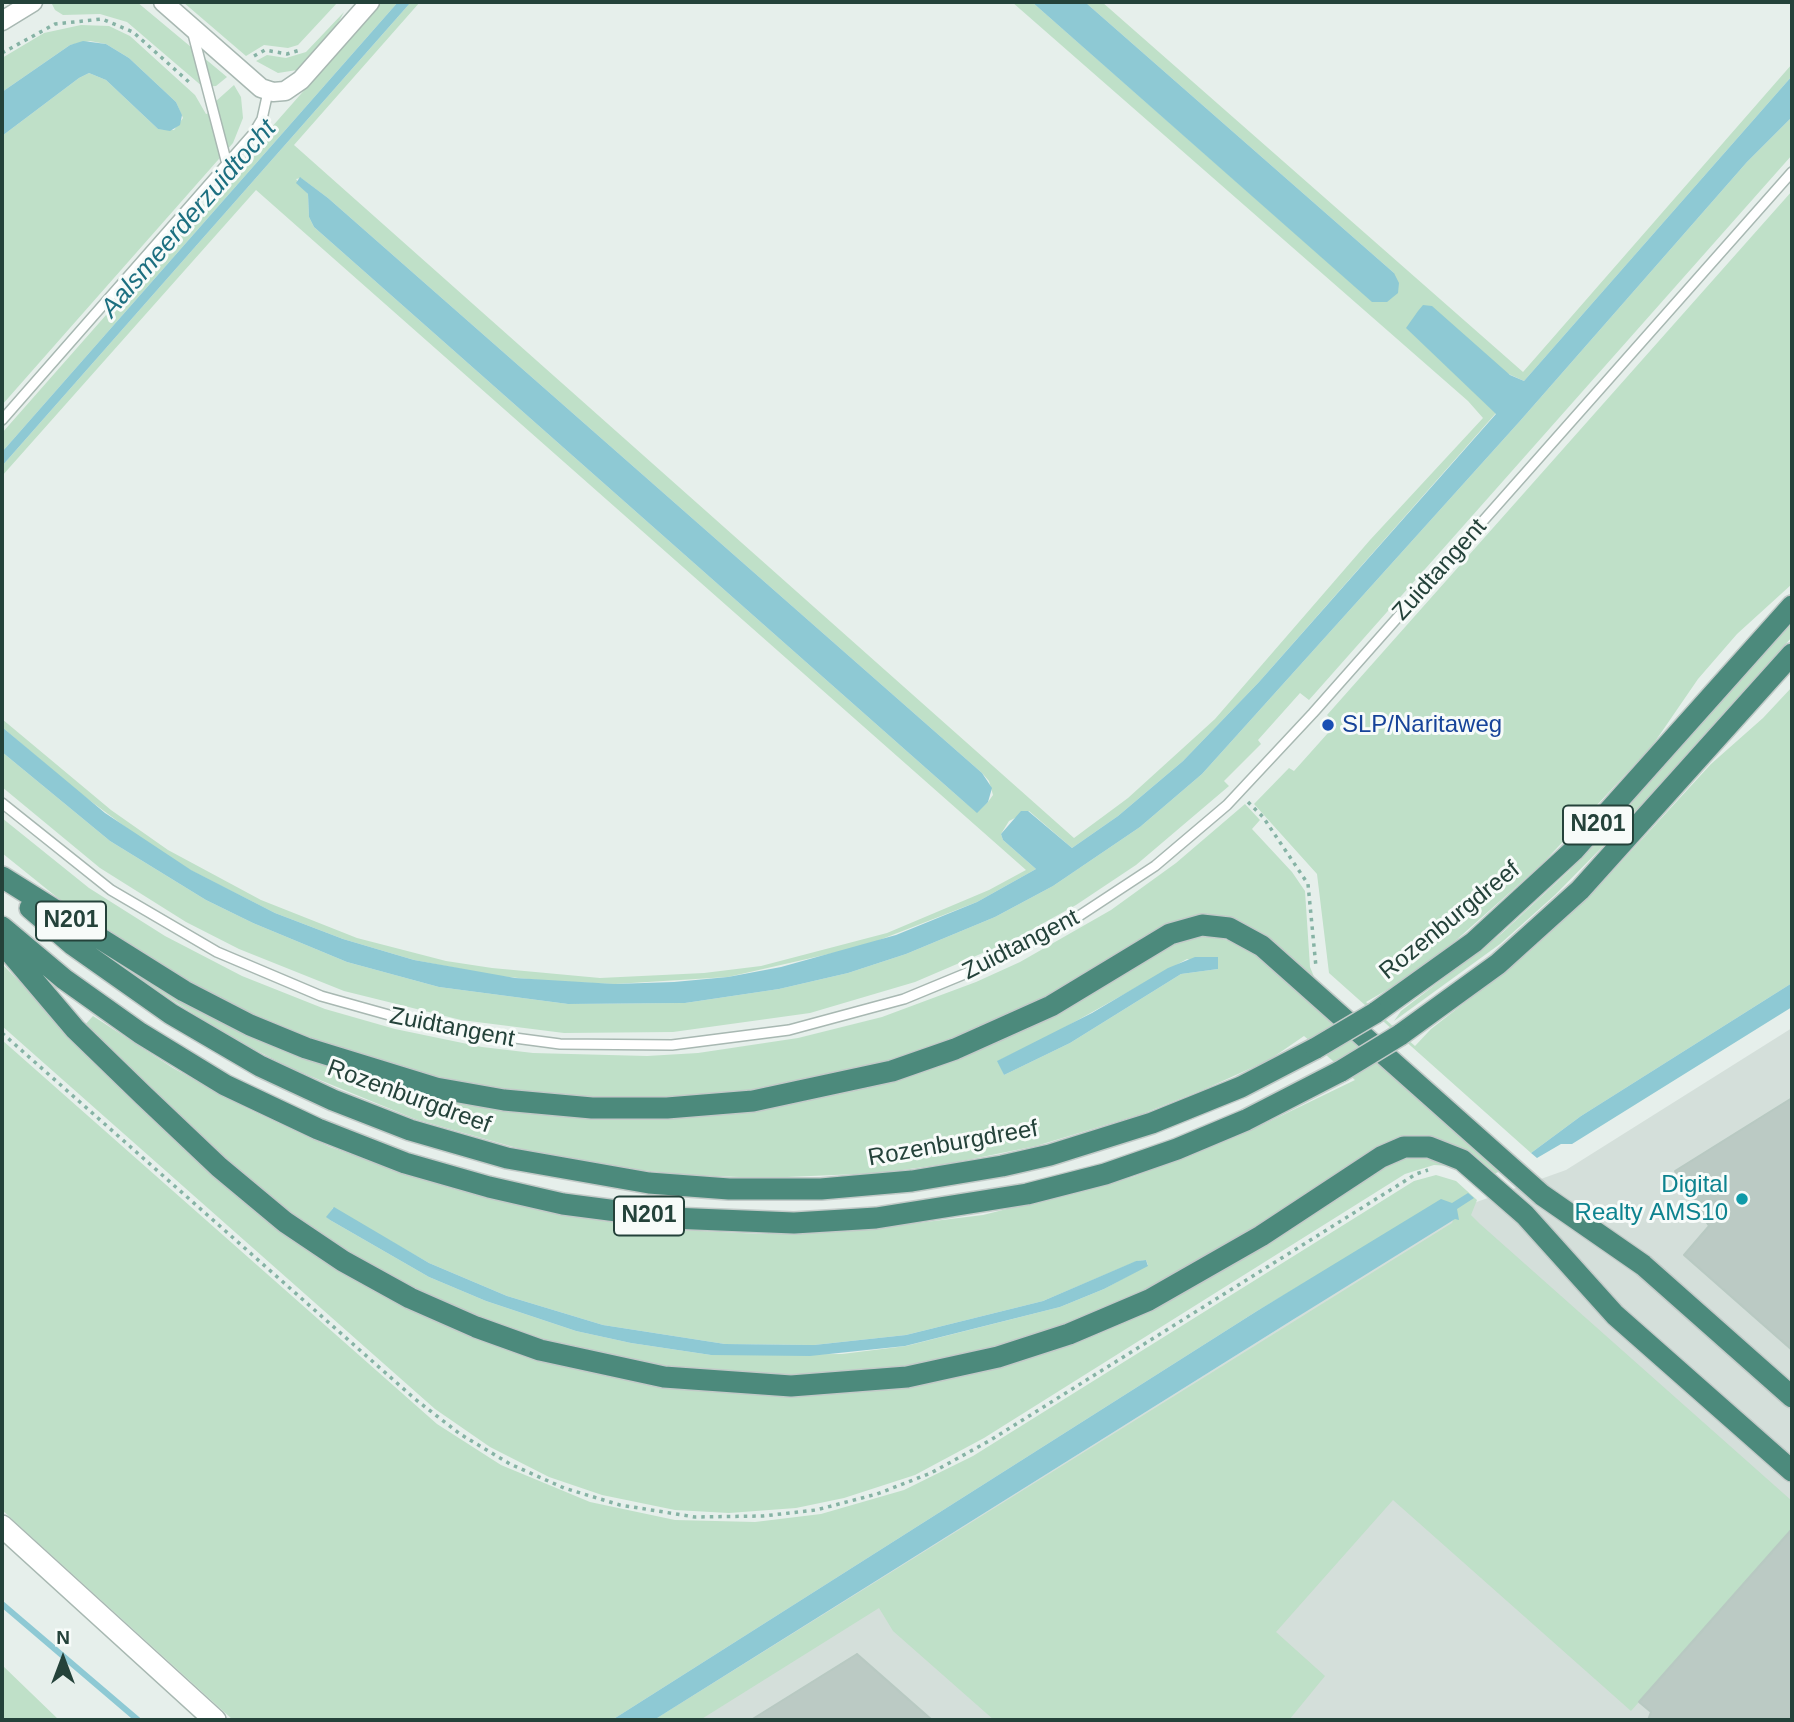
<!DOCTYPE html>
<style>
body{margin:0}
#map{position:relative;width:1794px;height:1722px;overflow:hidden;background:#e6efeb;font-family:Helvetica,sans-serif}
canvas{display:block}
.frame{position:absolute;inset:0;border:4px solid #24423a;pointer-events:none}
.north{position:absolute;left:28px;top:1624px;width:70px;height:70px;-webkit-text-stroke:5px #f7fbf9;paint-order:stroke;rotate:0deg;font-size:19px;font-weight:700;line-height:28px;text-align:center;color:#24423a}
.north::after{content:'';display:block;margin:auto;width:24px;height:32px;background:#24423a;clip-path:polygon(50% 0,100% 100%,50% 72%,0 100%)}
</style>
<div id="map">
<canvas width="1794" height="1722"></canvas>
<div class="frame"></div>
<div class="north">N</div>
</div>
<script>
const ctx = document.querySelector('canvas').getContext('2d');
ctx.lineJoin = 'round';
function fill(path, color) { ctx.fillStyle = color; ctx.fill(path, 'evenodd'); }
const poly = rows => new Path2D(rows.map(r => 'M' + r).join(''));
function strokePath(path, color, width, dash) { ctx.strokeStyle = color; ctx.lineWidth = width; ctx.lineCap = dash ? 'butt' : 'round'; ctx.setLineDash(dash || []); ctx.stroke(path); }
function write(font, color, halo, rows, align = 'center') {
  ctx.font = font + ' Helvetica,sans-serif'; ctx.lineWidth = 6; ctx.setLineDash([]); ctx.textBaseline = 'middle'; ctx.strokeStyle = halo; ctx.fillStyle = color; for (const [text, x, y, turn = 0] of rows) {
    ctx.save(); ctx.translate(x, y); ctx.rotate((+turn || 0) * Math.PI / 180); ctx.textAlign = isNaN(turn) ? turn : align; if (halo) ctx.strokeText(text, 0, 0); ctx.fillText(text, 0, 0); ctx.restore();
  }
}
fill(poly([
 [1792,1028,1792,1720,654,1720,1294,1319,1457,1209,1566,1170]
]), '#d4dfda');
fill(poly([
 [56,2,137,2,227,77,216,86,203,87,127,22,100,14,63,15,55,10,52,4],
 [183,2,338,2,298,45,288,48,264,45,246,56],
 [382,2,398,2,2,452,2,433],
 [411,2,420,2,294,145,1074,838,1128,798,1215,719,1370,540,1483,418,1468,401,1012,2,1032,2,1372,301,1394,273,1085,2,1102,2,1523,372,1792,64,1792,76,1524,381,1407,328,1496,413,1259,682,1183,761,1118,816,1072,848,1029,811,1009,821,1001,834,1003,840,1036,869,977,902,864,946,728,977,615,984,549,981,498,976,414,960,343,939,275,913,190,870,147,843,77,791,2,727,2,719,111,810,168,850,261,900,357,938,446,961,492,968,600,978,704,973,761,966,887,933,989,890,1026,870,256,190,2,476,2,466],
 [301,178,328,198,982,773,989,781,993,795,988,802,977,812,962,800,314,227,309,217,308,194,296,179],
 [344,12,337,25,297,70,278,73,256,61,267,55,286,58,306,52],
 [81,25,109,26,130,36,195,95,206,114,216,111,215,102,234,85,241,97,243,118,233,143,2,405,2,136,79,78,89,73,106,80,158,129,174,130,183,118,176,102,129,58,106,44,90,41,70,45,2,92,2,58,44,33],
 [1792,117,1792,155,1309,700,1300,693,1258,740,1261,744,1224,781,1229,786,1136,865,1076,905,1013,940,915,982,810,1013,673,1032,564,1033,461,1020,344,991,239,949,186,922,100,868,2,787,2,752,110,841,206,900,253,923,347,962,439,987,568,1004,685,1003,779,989,848,973,906,954,995,917,1053,886,1140,827,1202,774,1520,421,1747,162],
 [1792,191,1792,584,1737,634,1698,679,1652,746,1543,863,1454,942,1399,983,1366,1002,1415,1046,1431,1029,1527,954,1588,898,1711,764,1763,718,1792,687,1792,983,1581,1116,1531,1153,1329,973,1317,874,1254,804,1289,768,1294,771,1336,724,1327,715],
 [1792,623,1792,637,1616,836,1614,835,1555,895,1500,944,1394,1021,1401,1011,1501,934,1569,871],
 [1245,804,1260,820,1252,829,1292,872,1305,891,1310,967,1317,984,1198,916,1172,923,1069,988,939,1048,811,1084,641,1103,473,1088,353,1058,195,990,74,911,2,853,2,818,89,888,165,936,242,976,325,1009,395,1029,482,1047,533,1053,647,1056,698,1053,798,1038,882,1017,976,982,1020,962,1111,910,1176,863],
 [1210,935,1249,947,1504,1168,1492,1176,1459,1148,1438,1140,1296,1206,1109,1312,949,1362,783,1379,640,1367,485,1324,374,1272,281,1211,83,1027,93,1016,173,1068,246,1108,330,1147,450,1188,569,1216,660,1229,762,1234,852,1231,983,1215,1133,1177,1262,1125,1355,1080,1304,1036,1269,1060,1205,1089,1142,1114,1036,1146,952,1163,881,1173,764,1178,688,1175,621,1168,531,1152,415,1119,293,1069,230,1037,133,975,137,971,187,1000,495,1105,824,1095,1167,946],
 [1187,959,1218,969,1181,974,1070,1043,1004,1075,998,1061,1053,1034],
 [333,1208,429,1263,507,1296,603,1325,725,1344,814,1345,906,1335,1043,1301,1137,1261,1146,1260,1148,1265,1104,1289,1060,1307,906,1346,842,1354,711,1355,631,1343,576,1331,486,1301,429,1277,330,1220,327,1217],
 [2,964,158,1120,405,1303,690,1387,1012,1360,1399,1159,1424,1156,1444,1160,1463,1174,1450,1166,1434,1165,1405,1174,984,1438,915,1475,844,1498,796,1508,729,1513,675,1510,602,1495,549,1477,490,1447,435,1409,2,1026],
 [2,1040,437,1424,501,1465,590,1502,675,1520,755,1522,821,1514,904,1490,973,1456,1414,1181,1436,1175,1456,1181,1477,1200,1471,1215,1480,1224,1792,1501,1792,1529,1631,1711,1393,1500,1276,1632,1325,1676,1289,1720,994,1720,893,1631,879,1608,700,1720,654,1720,1452,1223,1456,1214,1452,1203,1367,1246,1257,1311,612,1720,233,1720,2,1510],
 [2,1665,59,1720,2,1720]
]), '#bfe0c8');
fill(poly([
 [398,2,411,2,2,466,2,452],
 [1032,2,1085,2,1394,273,1399,283,1398,293,1387,302,1372,302],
 [83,41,106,44,129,58,176,102,182,115,180,125,170,131,158,129,106,80,89,73,79,78,2,136,2,92,70,45],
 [1792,76,1792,117,1747,162,1520,421,1202,774,1140,827,1053,886,995,917,906,954,848,973,779,989,685,1003,568,1004,439,987,347,962,253,923,206,900,110,841,2,752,2,727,105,813,191,870,275,913,343,939,414,960,515,978,615,984,674,982,728,977,781,967,896,935,977,902,1036,869,1003,840,1001,834,1021,811,1028,811,1072,848,1118,816,1183,761,1259,682,1496,414,1406,328,1418,311,1423,305,1432,306,1510,375,1524,381],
 [300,177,328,198,982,773,992,788,988,802,977,813,962,800,314,227,309,217,308,194,296,183],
 [1195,957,1218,957,1218,969,1181,974,1070,1043,1004,1075,997,1061,1092,1013,1168,968],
 [1792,983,1792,1007,1572,1144,1561,1144,1537,1158,1531,1153,1581,1116],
 [1468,1193,1474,1198,1457,1209,1459,1220,1455,1219,1294,1319,654,1720,612,1720,1257,1311,1441,1199,1452,1203],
 [334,1207,429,1263,507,1296,603,1325,725,1344,814,1345,906,1335,1043,1301,1136,1261,1146,1260,1148,1266,1104,1289,1060,1307,905,1346,810,1356,711,1355,631,1343,576,1331,486,1301,429,1277,330,1220,326,1217]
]), '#8ec9d4');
strokePath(poly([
 [2,1604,138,1720]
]), '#8ec9d4', 6);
const building = poly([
 [1792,1098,1792,1350,1684,1255,1709,1226,1675,1171,1792,1098],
 [1792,1529,1792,1720,1648,1720,1651,1712,1639,1702,1792,1529],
 [857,1654,932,1720,751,1720,857,1654]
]);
fill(building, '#bbcac4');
strokePath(building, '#b8c9c2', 2);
const service = poly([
 [192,30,227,164],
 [2,420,253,134,262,119,268,92],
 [2,803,111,890,217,952,321,996,432,1027,560,1044,672,1045,789,1030,904,999,996,961,1079,916,1155,866,1227,805,1313,713,1792,172]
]);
const minor = poly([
 [163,2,261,88,273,92,285,91,301,80,370,2],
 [2,21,33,2]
]);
const tertiary = poly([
 [2,1526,215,1720]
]);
const trunk = poly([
 [2,877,184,991,250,1025,306,1048,436,1088,504,1100,592,1108,667,1108,753,1101,892,1071,955,1049,1051,1006,1170,934,1202,925,1229,928,1262,946,1542,1195,1643,1265,1792,1397],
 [30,908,73,945,171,1014,260,1066,333,1100,410,1130,507,1158,649,1183,729,1189,821,1189,912,1181,1002,1166,1050,1155,1152,1123,1241,1087,1316,1048],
 [2,927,64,979,140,1033,225,1085,318,1129,405,1163,489,1187,563,1204,671,1218,794,1223,876,1218,1027,1194,1105,1174,1177,1149,1246,1120,1341,1071],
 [2,943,75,1029,143,1095,219,1167,285,1222,343,1261,410,1298,476,1327,540,1350,664,1377,791,1386,907,1377,998,1357,1069,1334,1149,1300,1261,1236,1381,1157,1404,1147,1429,1147,1462,1160,1525,1215,1615,1315,1792,1471],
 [1375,1013,1474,942,1574,850,1792,606],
 [1400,1035,1498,964,1580,890,1792,654]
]);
strokePath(service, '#a8b8b2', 12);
strokePath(minor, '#a8b8b2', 21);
strokePath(tertiary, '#a8b8b2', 24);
strokePath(trunk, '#c2cac8', 24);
strokePath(poly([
 [2,53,55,24,102,19,133,32,190,83],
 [254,56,265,50,287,54,300,50],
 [1248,802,1263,817,1308,884,1316,967],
 [2,1033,415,1399,460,1434,510,1464,564,1488,620,1505,695,1517,763,1516,816,1510,877,1494,931,1473,989,1441,1416,1174,1428,1170]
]), '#86b3a5', 3.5, [3.5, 5]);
strokePath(service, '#fff', 9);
strokePath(minor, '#fff', 18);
strokePath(tertiary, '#fff', 21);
strokePath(trunk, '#4c8a7c', 21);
const trunkBridge = poly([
 [1316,1048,1375,1013],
 [1341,1071,1400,1035]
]);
strokePath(trunkBridge, '#c2cac8', 24, []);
strokePath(trunkBridge, '#4c8a7c', 21);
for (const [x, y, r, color] of [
 [1328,725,7,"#1a4fb4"],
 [1742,1199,7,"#0f9aa8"]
]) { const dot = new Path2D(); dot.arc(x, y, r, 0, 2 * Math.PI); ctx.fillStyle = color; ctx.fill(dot); strokePath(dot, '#f7fbf9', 2.5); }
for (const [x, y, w] of [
 [1598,825,70],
 [71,921,70],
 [649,1216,70]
]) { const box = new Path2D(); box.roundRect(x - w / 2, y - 19.5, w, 39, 5); ctx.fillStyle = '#f7fbf9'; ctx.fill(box); strokePath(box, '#24423a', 2); }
write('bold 23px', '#24423a', null, [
 ["N201",1598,825],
 ["N201",71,921],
 ["N201",649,1216]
]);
write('24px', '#24423a', '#f7fbf9', [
 ["Zuidtangent",1440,570,-48],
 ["Rozenburgdreef",1450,921,-39],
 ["Zuidtangent",1021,945,-27],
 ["Zuidtangent",452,1028,11],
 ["Rozenburgdreef",409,1097,20],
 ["Rozenburgdreef",953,1144,-10]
]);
write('24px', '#164399', '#f7fbf9', [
 ["SLP/Naritaweg",1342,725]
], 'left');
write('24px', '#0d838f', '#f7fbf9', [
 ["Digital",1728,1185],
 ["Realty AMS10",1728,1213]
], 'right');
write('italic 26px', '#1c6f80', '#f7fbf9', [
 ["Aalsmeerderzuidtocht",189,219,-49]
]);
</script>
